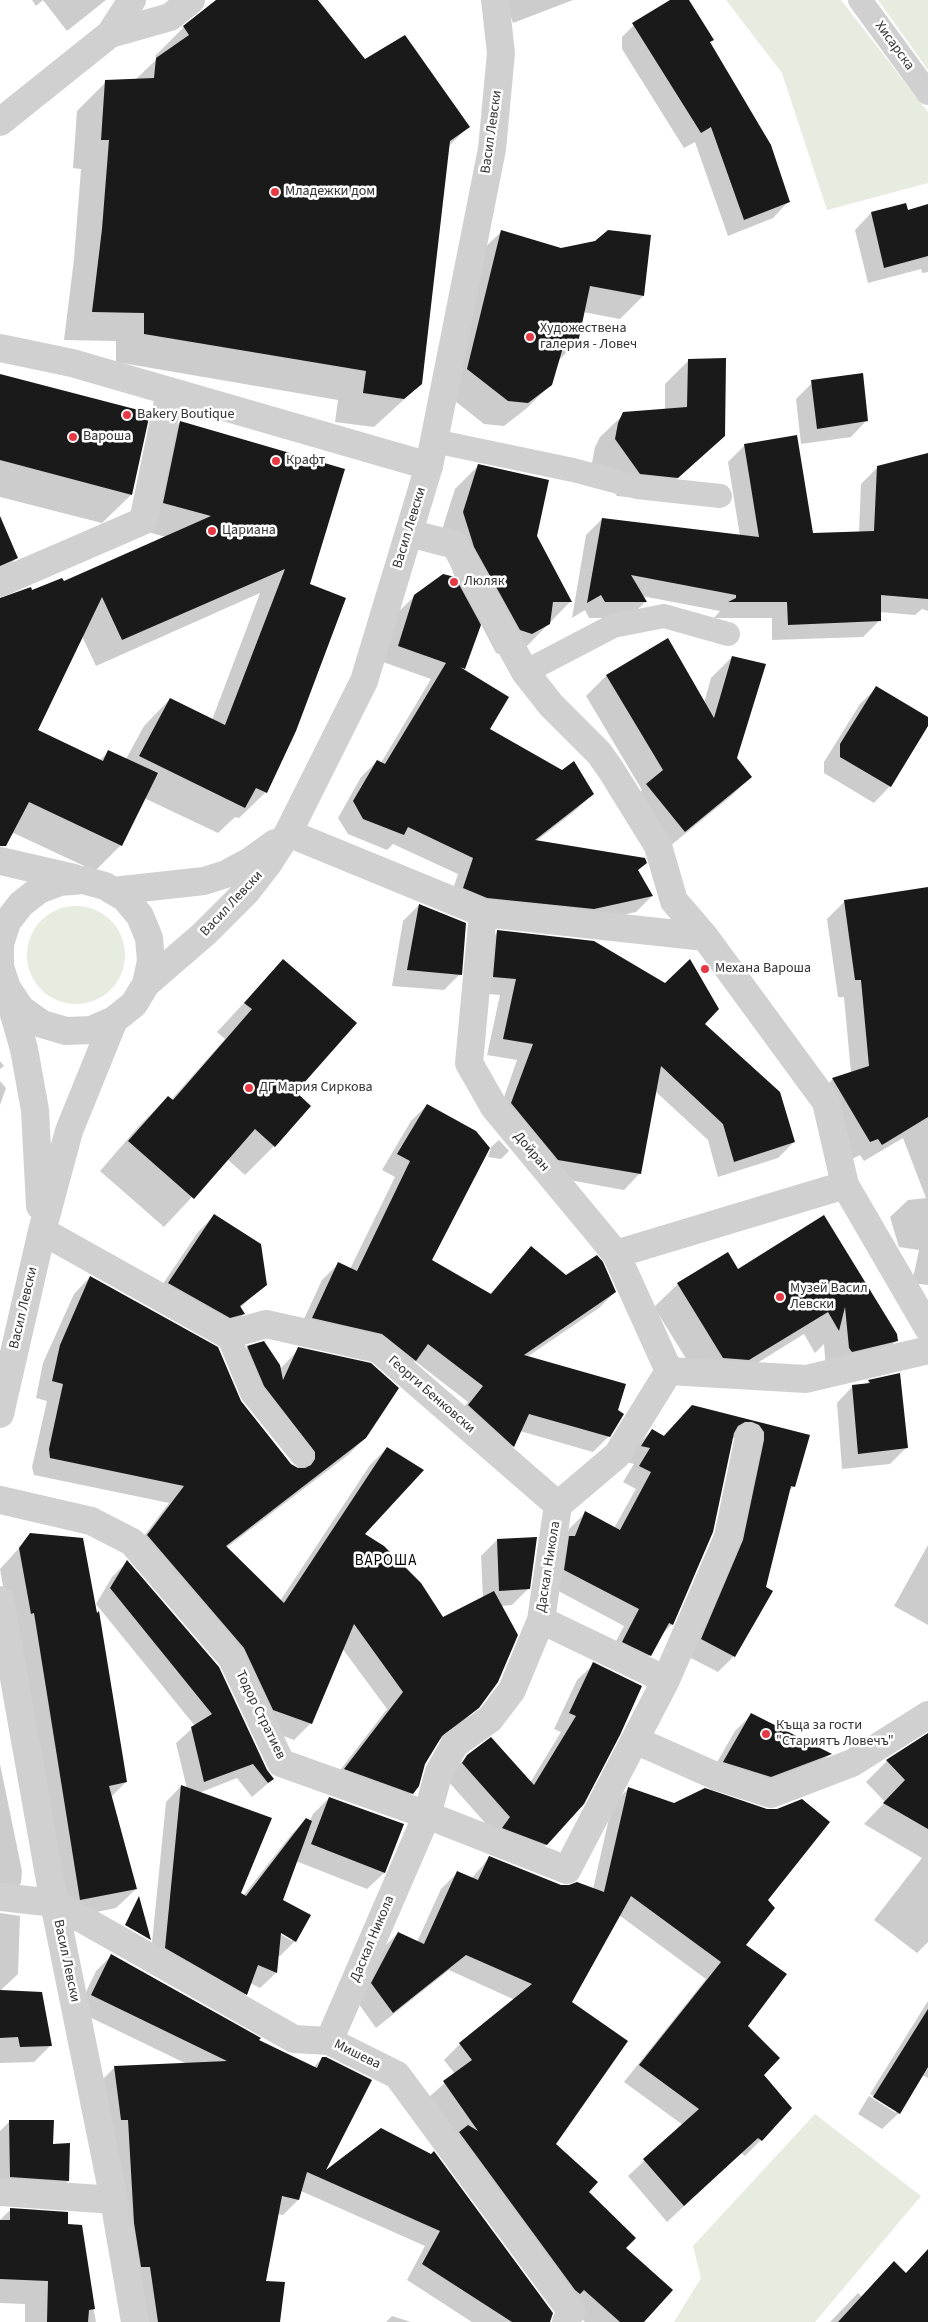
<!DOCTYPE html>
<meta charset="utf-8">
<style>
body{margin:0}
canvas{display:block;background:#fff}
</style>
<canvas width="928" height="2322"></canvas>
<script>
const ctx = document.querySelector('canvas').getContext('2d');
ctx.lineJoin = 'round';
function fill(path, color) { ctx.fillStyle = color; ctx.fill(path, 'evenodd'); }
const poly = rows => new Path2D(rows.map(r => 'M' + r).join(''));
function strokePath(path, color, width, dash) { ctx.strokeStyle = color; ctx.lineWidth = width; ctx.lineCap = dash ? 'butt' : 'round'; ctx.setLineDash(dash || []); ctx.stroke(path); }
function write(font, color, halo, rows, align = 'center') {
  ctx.font = font + ' "Source Sans 3",sans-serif'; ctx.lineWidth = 5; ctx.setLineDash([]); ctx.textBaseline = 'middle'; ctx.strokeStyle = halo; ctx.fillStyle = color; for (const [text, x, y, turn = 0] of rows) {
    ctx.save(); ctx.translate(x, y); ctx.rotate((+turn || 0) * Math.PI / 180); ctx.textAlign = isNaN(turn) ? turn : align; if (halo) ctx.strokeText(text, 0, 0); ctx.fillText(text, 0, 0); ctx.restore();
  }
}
fill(poly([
 [726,0,841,0,928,112,928,183,827,210,782,73],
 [878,0,928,0,928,70],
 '27 955a49 49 0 1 1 98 0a49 49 0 1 1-98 0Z',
 [815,2114,921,2196,815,2322,674,2322,701,2278,693,2246]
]), '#e6ecdf');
fill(poly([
 [32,0,43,0,36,6],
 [43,0,106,0,67,31],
 [218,0,316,0,365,60,468,127,448,147,421,384,374,427,335,422,338,400,116,362,116,341,64,340,74,259,81,169,73,168,77,111,106,82,135,80,157,59,155,56,184,27],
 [505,0,573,0,513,23],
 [673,0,688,0,789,201,773,218,728,236,695,142,684,148,622,49,622,37,638,21],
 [928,205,928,272,922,273,921,269,868,283,855,230,871,213,907,212],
 [502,231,561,249,650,236,643,296,620,319,583,312,577,342,558,361,551,384,527,408,504,426,484,424,445,393,478,254],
 [688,361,723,436,654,500,617,496,592,463,595,447,600,437,624,414,665,410,665,384],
 [0,375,131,495,102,523,0,497],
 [812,383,867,420,851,437,801,444,796,399],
 [180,422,308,584,266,792,239,818,235,817,218,833,144,798,121,845,95,871,7,830,0,837,0,599,63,582,166,537,137,529,154,448],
 [260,593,212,720,170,699,144,726,126,759,109,751,99,761,36,731,82,636,96,666],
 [745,445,812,534,859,533,861,484,878,467,928,455,928,611,922,609,915,615,880,612,880,620,863,637,772,640,772,618,714,618,720,611,642,596,645,602,629,618,589,618,585,610,572,618,586,535,602,519,740,536,728,462],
 [478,466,536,536,570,602,526,647,508,657,496,653,481,624,462,670,488,729,592,794,576,810,535,842,637,871,652,896,636,912,577,925,448,904,458,874,393,844,387,850,348,834,338,818,361,777,377,761,381,763,431,679,383,662,398,612,415,596,455,578,440,536,455,489],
 [0,519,17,558,0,574],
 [732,657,736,758,751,777,730,797,664,851,627,805,642,790,586,696,606,676,704,703,711,678],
 [876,688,928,718,928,723,890,786,874,803,824,773,824,762,860,704],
 [928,888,928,1285,912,1283,919,1250,899,1247,890,1217,908,1200,926,1198,903,1138,864,1161,860,1155,852,1159,815,1097,833,1079,851,1073,844,997,838,997,827,919,844,902],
 [419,905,460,974,444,990,392,986,403,921],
 [498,932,704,1024,794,1142,778,1158,718,1177,708,1140,655,1091,640,1173,624,1190,542,1175,496,1120,517,1060,487,1055,500,995,477,993,481,948],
 [283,961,294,1092,274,1146,245,1175,227,1159,164,1227,100,1171,139,1126,168,1097,171,1100,225,1039,217,1032],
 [0,1061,4,1066,0,1069],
 [0,1081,6,1088,0,1105],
 [427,1105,430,1260,490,1294,531,1248,566,1277,615,1292,599,1308,527,1357,609,1436,593,1452,520,1431,513,1446,498,1461,453,1421,468,1402,415,1361,400,1376,366,1349,297,1334,322,1280,338,1264,350,1269,395,1177,382,1170,411,1121],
 [499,1140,509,1151,501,1159,488,1157,491,1147],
 [214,1216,266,1284,240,1308,244,1314,228,1330,152,1300,198,1232],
 [824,1217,896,1341,873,1364,826,1371,824,1344,815,1353,804,1334,725,1383,700,1381,654,1307,678,1284,737,1271],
 [90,1277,240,1402,290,1465,300,1470,247,1403,231,1364,248,1347,263,1342,281,1368,299,1349,366,1437,348,1455,226,1548,280,1601,370,1465,387,1448,363,1534,442,1619,483,1598,481,1556,497,1540,529,1588,512,1605,501,1606,478,1707,461,1724,436,1743,424,1764,412,1793,395,1810,328,1786,387,1709,342,1648,311,1723,294,1740,257,1726,227,1665,131,1553,169,1503,34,1475,32,1467,47,1401,36,1398,43,1363,74,1294],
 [869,1381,906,1448,890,1464,842,1469,837,1403,853,1386,865,1385],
 [692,1406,808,1436,794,1486,788,1492,734,1656,718,1672,685,1655,727,1558,736,1438,732,1438,672,1624,661,1635,650,1655,634,1671,607,1658,624,1626,549,1586,569,1529,585,1513,614,1528,636,1489,623,1482,634,1464,626,1462,636,1447,652,1430,663,1436],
 [31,1535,126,1782,111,1797,136,1889,116,1908,62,1919,0,1569],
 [928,1545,928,1625,894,1606],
 [127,1562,273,1779,252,1797,237,1778,199,1793,239,1894,243,1896,291,1835,306,1819,310,1821,313,1814,329,1798,403,1824,384,1873,367,1889,296,1861,282,1901,295,1941,280,1956,277,1955,276,1973,260,1988,250,1983,246,1994,231,2009,150,1963,166,1802,181,1786,187,1789,176,1743,195,1726,96,1604,112,1577],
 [276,1929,292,1938,292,1941,275,1931],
 [594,1664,546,1845,530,1861,495,1834,447,1780,451,1772,468,1756,530,1783,561,1732,554,1729,577,1680],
 [751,1715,830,1754,814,1770,754,1793,708,1778,735,1731],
 [928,1735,928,1942,917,1953,874,1920,922,1858,864,1824,885,1802,866,1782,887,1761],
 [0,1764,22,1871,21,1883,0,1905],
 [628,1789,766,1900,744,1945,746,2026,763,2075,761,2140,745,2156,741,2153,667,2222,628,2176,683,2125,624,2082,706,1979,619,1915,570,2003,555,2144,625,2248,642,2322,585,2322,567,2306,428,2098,455,2074,444,2060,460,2044,515,2000,449,1970,376,2028,356,2000,382,1949,398,1933,417,1942,441,1889,457,1873,471,1879,489,1858,561,1886,593,1889,612,1805],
 [0,1913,20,1916,18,1974,0,1991,50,2046,34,2062,0,2063],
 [112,1955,258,2041,313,2068,322,2058,322,2174,381,2130,548,2322,472,2322,407,2280,425,2246,301,2191,298,2200,283,2215,277,2214,265,2282,279,2322,140,2322,99,2083,115,2067,187,2064,77,2011,96,1971],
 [928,2001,928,2078,922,2075,899,2113,882,2129,858,2114,869,2096,896,2113,896,2110,870,2094],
 [10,2121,52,2145,68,2181,51,2197,0,2193,0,2131],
 [10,2210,66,2225,86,2269,96,2322,25,2322,25,2304,0,2303,0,2220],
 [928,2250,928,2322,830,2322,858,2293,862,2297,905,2274],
 [392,2316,411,2322,386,2322]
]), '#0003');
fill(poly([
 [216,0,318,0,365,59,405,35,470,127,450,141,422,384,404,399,363,393,366,371,144,334,144,313,92,312,102,229,109,140,101,140,105,80,154,78,156,58,189,35,183,26],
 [670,0,689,0,714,40,710,42,771,145,790,202,744,220,711,127,701,133,632,23],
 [906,203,908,210,928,204,928,256,884,268,871,212],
 [501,230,561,248,595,241,608,230,651,235,644,296,590,286,578,343,564,344,552,385,528,403,508,401,467,369],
 [726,358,725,436,678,478,640,474,615,439,618,423,623,412,687,407,688,359],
 [863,373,868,421,817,429,811,380],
 [0,374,150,413,132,495,0,460],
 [180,421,345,469,310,584,346,598,296,731,267,793,256,788,245,808,139,756,170,698,225,725,285,569,122,640,102,597,38,730,103,761,108,750,158,773,122,846,29,802,6,846,0,846,0,598,31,587,32,590,62,578,64,581,211,516,163,503],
 [797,435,813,533,874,531,877,466,928,453,928,599,881,595,881,621,788,625,787,602,728,602,736,598,736,595,631,575,647,602,605,602,601,595,587,603,602,518,759,537,744,444],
 [478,464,549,480,537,536,572,602,553,602,550,624,532,634,520,630,474,547,463,512],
 [0,516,18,558,0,566],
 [443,574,455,577,481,625,465,669,460,667,509,697,490,729,562,770,574,761,594,794,535,840,645,858,647,863,638,870,653,896,594,909,487,898,463,888,473,858,408,827,404,835,363,819,353,801,377,760,385,764,446,663,398,646,414,595],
 [668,638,714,718,732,656,766,664,737,758,752,777,685,832,646,784,663,770,606,675],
 [876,686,928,717,928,726,891,787,840,757,840,744],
 [928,887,928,1117,882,1145,878,1139,870,1142,832,1078,869,1066,861,980,855,980,844,900],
 [419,904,466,923,462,975,407,970],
 [497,930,594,941,665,983,690,959,719,1009,705,1024,780,1092,795,1142,734,1162,723,1124,661,1066,641,1174,558,1160,511,1103,533,1044,503,1039,516,979,493,977],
 [283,959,357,1023,296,1092,311,1106,275,1147,255,1129,194,1199,128,1141,168,1096,173,1100,252,1009,244,1003],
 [427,1104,476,1131,490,1148,432,1260,491,1294,531,1246,566,1275,597,1255,603,1262,616,1292,524,1355,626,1384,618,1410,624,1414,610,1437,529,1414,514,1447,468,1405,483,1386,428,1344,416,1361,382,1334,312,1318,338,1262,357,1271,410,1161,397,1154],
 [214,1214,261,1244,267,1285,240,1306,245,1314,230,1318,168,1283],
 [824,1215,897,1334,898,1341,852,1352,849,1348,845,1307,839,1331,828,1312,749,1360,723,1358,677,1283,728,1252,738,1269],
 [90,1276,218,1347,241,1401,291,1464,298,1468,305,1468,311,1465,315,1459,315,1452,264,1386,247,1346,264,1341,280,1365,283,1380,298,1347,371,1363,399,1388,366,1438,226,1546,284,1603,387,1447,424,1470,365,1534,384,1546,421,1583,443,1617,494,1591,518,1635,498,1682,479,1708,442,1736,425,1764,419,1786,413,1794,344,1769,403,1692,354,1624,312,1724,273,1710,244,1648,147,1535,184,1486,50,1458,49,1449,63,1384,52,1381,60,1345],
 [900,1373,908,1448,858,1454,852,1385,870,1383,868,1380],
 [692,1405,810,1435,795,1487,791,1486,766,1587,773,1591,735,1657,701,1639,743,1540,764,1440,764,1432,759,1425,752,1422,745,1422,738,1426,734,1433,713,1532,673,1625,669,1623,651,1656,622,1642,639,1609,564,1570,569,1536,575,1536,585,1511,620,1530,651,1472,639,1466,650,1448,641,1446,652,1429,664,1436],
 [30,1533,83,1538,97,1613,99,1611,127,1782,109,1786,137,1889,80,1900,34,1613,31,1614,19,1548],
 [537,1537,530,1589,499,1591,497,1539],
 [127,1560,219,1667,267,1770,274,1779,268,1783,253,1764,204,1782,191,1727,212,1714,110,1588],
 [593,1662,642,1686,620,1735,584,1804,547,1845,502,1828,510,1817,462,1763,467,1755,491,1737,534,1785,576,1716,569,1713],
 [751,1713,832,1754,771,1777,723,1762],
 [928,1733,928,1829,883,1803,905,1780,886,1760],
 [181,1785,272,1818,241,1893,246,1896,306,1818,312,1821,283,1900,311,1915,296,1942,281,1933,277,1973,258,1965,247,1995,165,1948],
 [628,1787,674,1803,705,1788,767,1809,777,1809,802,1799,830,1822,768,1900,775,1908,746,1945,787,1974,748,2026,780,2058,764,2075,792,2108,762,2141,758,2138,684,2206,643,2159,699,2109,639,2065,721,1962,631,1896,572,2002,628,2041,556,2144,598,2182,589,2192,636,2238,626,2248,673,2290,644,2322,620,2322,584,2290,580,2294,575,2290,459,2132,468,2125,478,2131,443,2081,472,2060,459,2043,532,1984,466,1955,393,2013,371,1983,398,1932,424,1944,457,1871,478,1880,489,1856,561,1885,569,1885,577,1882,604,1892],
 [329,1797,404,1824,385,1873,311,1844],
 [139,1896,151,1940,125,1925],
 [111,1954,261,2038,259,2040,317,2068,322,2057,326,2057,372,2080,326,2170,381,2128,431,2154,434,2151,553,2313,550,2322,512,2322,422,2264,440,2231,307,2172,299,2200,282,2196,266,2281,285,2282,280,2322,158,2322,150,2267,141,2267,134,2223,128,2120,121,2120,114,2066,227,2061,91,1995],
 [0,1990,42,1992,52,2046,20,2047,18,2037,0,2038],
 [928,2009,928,2067,900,2114,873,2097],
 [9,2120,54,2120,53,2144,70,2143,69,2181,10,2177],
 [10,2208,68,2212,68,2224,82,2225,95,2309,89,2310,88,2322,47,2322,48,2281,0,2279,0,2220,10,2220],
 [928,2249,928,2322,838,2322,894,2261,906,2273]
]), '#1a1a1a');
strokePath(poly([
 [860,0,928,93],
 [434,441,573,470,637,487,720,496],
 [525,672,613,626,664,616,728,634],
 [228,1335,252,1393,302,1455]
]), '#d0d0d0', 24);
strokePath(poly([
 [110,34,170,17,191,0],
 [0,122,110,34,132,0],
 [0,348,72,363,429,466],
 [0,583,143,521,170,392]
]), '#d0d0d0', 28);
strokePath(poly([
 [409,533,455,545,525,672,551,705,599,753,611,770,658,846,674,901,705,937,826,1102,845,1185,928,1328],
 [288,833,483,913,705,937],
 [0,861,74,878],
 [113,891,204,881,226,874,250,861,275,843],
 [483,913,469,1063,494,1107,616,1254,669,1371],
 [146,984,204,934,247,891,268,864,288,833,364,681,429,466,492,149,501,53,495,0],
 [9,997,24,1049,35,1110,40,1206],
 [42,1231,228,1335,266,1324,378,1349,558,1505],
 [616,1254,845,1185],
 [669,1371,806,1379,928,1350],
 [0,1414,42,1231,69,1131,114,1020,134,1004,146,984,151,961,149,938,140,916,125,898,113,891,105,886,83,880,60,882,39,890,21,904,7,922,0,944,0,967,7,988,21,1009,42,1024,66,1031,91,1030,114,1020],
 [0,1500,91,1521,132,1542,232,1658,281,1763,427,1815,567,1870,666,1680,728,1537,749,1437],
 [0,1600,54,1903,114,2200,135,2322],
 [541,1620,666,1680],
 [635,1740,718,1777,771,1794,852,1763,928,1715],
 [0,1897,54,1903,294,2039,329,2041,397,2075,571,2311,566,2322],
 [329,2041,427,1815,439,1772,455,1744,490,1719,512,1690,541,1620,558,1505,617,1455,669,1371],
 [0,2192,114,2200]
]), '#d0d0d0', 28);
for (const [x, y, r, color] of [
 [275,192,5,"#e63946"],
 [530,337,5,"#e63946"],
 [127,415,5,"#e63946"],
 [73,437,5,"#e63946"],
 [276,461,5,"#e63946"],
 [212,531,5,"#e63946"],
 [454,582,5,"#e63946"],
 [705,969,5,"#e63946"],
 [249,1088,5,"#e63946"],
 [780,1297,5,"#e63946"],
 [766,1734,5,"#e63946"]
]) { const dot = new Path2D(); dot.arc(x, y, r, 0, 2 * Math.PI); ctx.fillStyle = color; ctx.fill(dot); strokePath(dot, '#fff', 2); }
write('14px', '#333', '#fff', [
 ["Хисарска",894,46,54],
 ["Васил Левски",492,132,-82],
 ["Васил Левски",410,528,-73],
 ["Васил Левски",232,904,-47],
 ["Дойран",531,1152,50],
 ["Васил Левски",24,1308,-77],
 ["Георги Бенковски",431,1395,41],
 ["Даскал Никола",549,1567,-81],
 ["Тодор Стратиев",260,1715,64],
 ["Даскал Никола",373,1939,-67],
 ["Васил Левски",66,1961,78],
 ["Мишева",357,2055,26]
]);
write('14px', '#333', '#fff', [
 ["Младежки дом",285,192],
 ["Художествена",540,329],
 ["галерия - Ловеч",540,345],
 ["Bakery Boutique",137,415],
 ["Вароша",83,437],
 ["Крафт",286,461],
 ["Цариана",222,531],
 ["Люляк",464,582],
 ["Механа Вароша",715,969],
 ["ДГ Мария Сиркова",259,1088],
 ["Музей Васил",790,1289],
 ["Левски",790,1305],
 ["Къща за гости",776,1726],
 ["\"Стариятъ Ловечъ\"",776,1742]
], 'left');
ctx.letterSpacing = '1px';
write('15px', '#000', '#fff', [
 ["ВАРОША",386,1562]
]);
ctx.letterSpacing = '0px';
</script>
